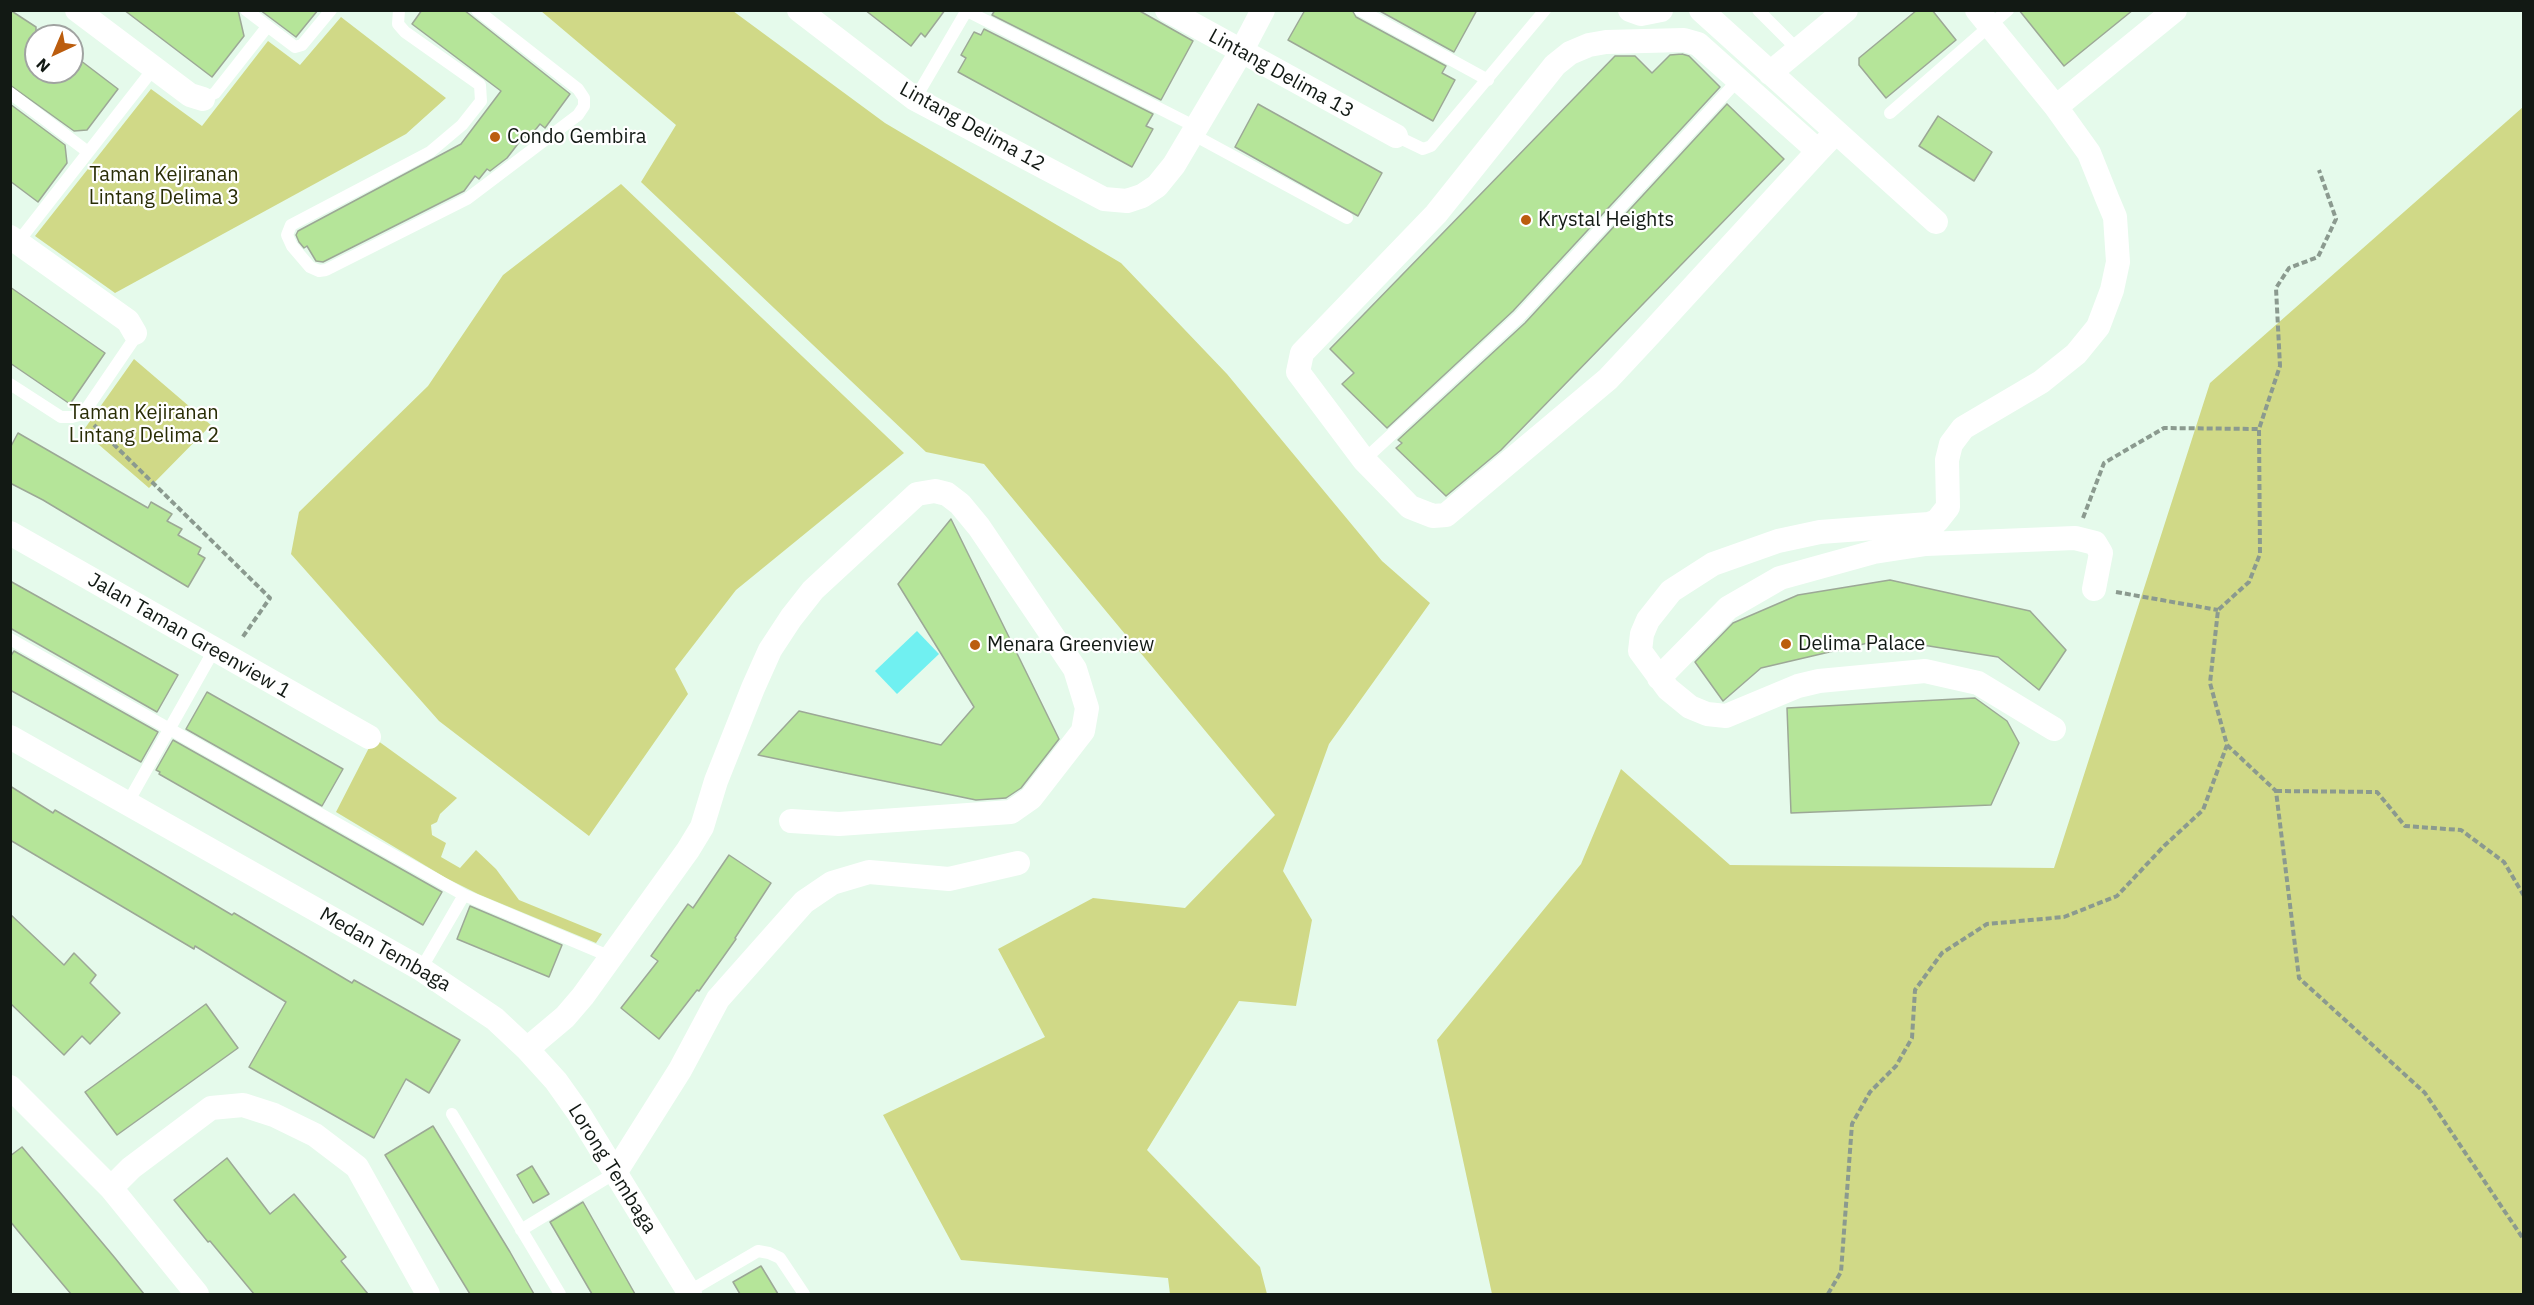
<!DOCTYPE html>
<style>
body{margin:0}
#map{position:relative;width:2534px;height:1305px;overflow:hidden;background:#e5faeb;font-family:"IBM Plex Sans",sans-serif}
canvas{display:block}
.frame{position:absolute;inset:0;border:12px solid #121914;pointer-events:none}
.north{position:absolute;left:24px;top:24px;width:60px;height:60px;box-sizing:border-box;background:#fff;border:2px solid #a0a3a1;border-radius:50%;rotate:224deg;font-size:16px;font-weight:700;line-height:24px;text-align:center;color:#121914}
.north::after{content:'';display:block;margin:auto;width:21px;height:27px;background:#bb5d0e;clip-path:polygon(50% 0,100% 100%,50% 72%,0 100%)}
</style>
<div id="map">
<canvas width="2534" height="1305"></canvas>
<div class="frame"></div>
<div class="north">N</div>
</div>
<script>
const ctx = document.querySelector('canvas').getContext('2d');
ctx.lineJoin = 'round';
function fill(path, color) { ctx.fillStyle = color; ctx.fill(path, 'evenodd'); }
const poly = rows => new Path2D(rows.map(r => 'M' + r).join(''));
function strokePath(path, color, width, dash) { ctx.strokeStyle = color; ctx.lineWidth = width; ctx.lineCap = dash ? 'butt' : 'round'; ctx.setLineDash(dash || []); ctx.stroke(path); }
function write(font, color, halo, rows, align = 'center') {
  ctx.font = font + ' "IBM Plex Sans",sans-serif'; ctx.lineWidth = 4.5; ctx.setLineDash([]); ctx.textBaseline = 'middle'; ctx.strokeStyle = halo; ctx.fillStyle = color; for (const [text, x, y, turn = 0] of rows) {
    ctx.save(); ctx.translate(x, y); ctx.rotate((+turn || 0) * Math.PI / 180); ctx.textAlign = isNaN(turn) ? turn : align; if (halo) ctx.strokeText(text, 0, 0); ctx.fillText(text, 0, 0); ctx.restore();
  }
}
fill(poly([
 [541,11,733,11,885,123,1121,263,1227,374,1382,561,1430,603,1329,744,1283,871,1312,920,1296,1006,1239,1001,1147,1150,1260,1267,1267,1294,1170,1294,1168,1278,961,1260,883,1115,1045,1037,998,949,1093,898,1185,908,1275,815,984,464,926,452,641,182,676,125],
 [341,17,446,98,406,134,115,293,35,236,151,89,202,126,268,41,300,65],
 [2523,107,2523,1294,1492,1294,1437,1040,1581,864,1621,769,1730,865,2054,868,2210,383],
 [621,184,904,453,736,590,675,669,688,694,589,836,439,721,291,554,299,512,428,386,503,275],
 [134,359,211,425,149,488,83,431],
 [374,738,457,798,440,814,437,822,431,825,432,835,446,843,441,857,460,868,476,850,496,869,519,900,602,934,596,943,478,894,446,878,336,812]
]), '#d0d987');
fill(poly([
 [917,631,939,654,897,694,875,671]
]), '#70f0f1');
const building = poly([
 [10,10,36,27,36,72,72,72,72,54,118,89,87,130,74,131,10,85,10,10],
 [124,10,238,10,244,36,212,77,124,10],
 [260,10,318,10,296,37,260,10],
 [422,10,464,10,570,94,545,128,540,124,528,139,524,136,507,158,490,171,487,169,479,179,475,176,464,191,323,262,316,261,307,246,304,248,299,242,296,235,298,231,461,144,501,91,412,24,422,10],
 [865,10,945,10,925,37,921,33,911,46,865,10],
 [995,10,1138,10,1193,41,1161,100,992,15,995,10],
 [1305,10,1352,10,1356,17,1446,66,1442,73,1455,80,1433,121,1288,40,1305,10],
 [1378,10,1477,10,1454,52,1378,10],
 [1917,10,1932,10,1956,40,1886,98,1859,65,1859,58,1917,10],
 [2019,10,2133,10,2064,66,2019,10],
 [984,29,1153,114,1146,126,1153,129,1132,167,958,72,966,58,961,55,974,32,981,35,984,29],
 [1682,54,1689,56,1720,87,1513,311,1387,428,1342,384,1354,373,1330,349,1615,56,1635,56,1652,73,1670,55,1682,54],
 [10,104,65,145,67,163,38,202,10,181,10,104],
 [1258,104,1382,173,1358,216,1235,147,1258,104],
 [1727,104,1784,159,1501,450,1446,496,1396,448,1402,443,1398,440,1525,323,1727,104],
 [1938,116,1992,152,1974,181,1919,146,1938,116],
 [10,287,105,353,70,404,10,363,10,287],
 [18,433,148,508,151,502,172,514,167,521,182,529,178,535,201,548,198,554,205,558,188,587,43,500,10,483,10,448,18,433],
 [951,519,1059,739,1021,788,1006,798,976,800,758,755,799,711,941,745,974,707,898,584,951,519],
 [1890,580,2030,611,2066,650,2039,690,1998,657,1885,639,1761,668,1723,701,1695,662,1733,623,1798,595,1890,580],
 [10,581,178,675,157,712,10,628,10,581],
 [14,651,158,732,141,762,10,690,10,657,14,651],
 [207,692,343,769,322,806,186,729,207,692],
 [1975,698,2007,721,2019,743,1991,805,1791,813,1787,708,1975,698],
 [173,740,442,892,423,925,159,774,160,772,156,770,173,740],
 [10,786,53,813,55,810,232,915,234,913,352,983,354,980,460,1040,429,1093,406,1079,374,1138,249,1067,286,1002,195,946,194,949,10,840,10,786],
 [729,855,771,883,735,938,736,939,699,991,697,990,659,1039,621,1008,658,961,651,956,688,904,693,908,729,855],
 [470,906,562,945,549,977,457,939,470,906],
 [10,914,64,965,74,953,96,975,90,983,120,1013,90,1044,82,1036,64,1055,10,1003,10,914],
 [206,1004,238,1048,117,1135,85,1092,206,1004],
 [433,1126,510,1252,534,1294,470,1294,385,1155,433,1126],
 [22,1147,115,1258,144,1294,71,1294,18,1231,10,1221,10,1156,22,1147],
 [227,1158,270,1214,294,1194,346,1257,341,1261,368,1294,254,1294,210,1241,208,1242,174,1200,227,1158],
 [532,1166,549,1194,533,1203,517,1175,532,1166],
 [583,1202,635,1294,592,1294,550,1222,583,1202],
 [761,1266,778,1294,740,1294,733,1282,761,1266]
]);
fill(building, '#b5e599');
strokePath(building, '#9ca896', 1.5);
strokePath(poly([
 [94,425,270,598,242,638],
 [2083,518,2104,463,2164,428,2259,429],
 [2116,592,2218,610],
 [2227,745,2276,791,2299,978,2425,1093,2524,1240],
 [2276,791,2377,792,2405,826,2461,830,2504,862,2524,896],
 [1828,1294,1841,1272,1852,1124,1870,1092,1896,1066,1912,1038,1915,990,1942,953,1987,924,2064,917,2117,896,2164,846,2203,810,2227,745,2210,683,2218,610,2249,582,2260,554,2259,429,2280,366,2276,288,2289,268,2318,257,2336,219,2319,170]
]), '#8b9a8f', 4, [6, 3]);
strokePath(poly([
 [246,10,295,47,302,45,331,10],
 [399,10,398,24,405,32,480,85,481,101,462,125,430,152,291,225,287,235,292,246,310,267,319,271,326,270,467,199,578,115,584,106,584,98,578,89,477,10],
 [965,10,1196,127],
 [1360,10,1488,80],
 [1758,10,1798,50],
 [10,93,88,152],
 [203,99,215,93,267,27],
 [915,99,967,10],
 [1890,113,2008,10],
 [1192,134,1347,218],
 [1396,136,1423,149,1431,146,1545,10],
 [18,242,154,68],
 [10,384,61,417,72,417,83,414,132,342,135,333],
 [1364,460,1519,317,1739,79],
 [10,639,464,895,611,957],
 [127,804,214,650],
 [421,969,464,895],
 [452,1114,560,1294],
 [521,1230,615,1173],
 [688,1292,758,1251,769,1253,780,1258,804,1294]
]), '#fff', 12);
strokePath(poly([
 [77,10,190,95,203,99],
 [799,10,915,99,1104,199,1127,201,1142,196,1157,186,1174,165,1241,52,1263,10],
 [1167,10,1396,136],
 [1630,10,1641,14,1661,10],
 [1701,10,1936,222],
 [1977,10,2056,107,2089,153,2107,198,2115,217,2118,262,2112,290,2098,327,2076,354,2041,382,1963,428,1951,444,1947,460,1948,507,1937,521,1929,524,1820,532,1778,541,1713,564,1671,591,1648,620,1642,634,1640,651,1668,689,1690,707,1707,714,1726,716,1798,686,1819,681,1925,671,1978,683,2054,729],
 [1770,73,1846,10],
 [2056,107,2175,10],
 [1818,151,1698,44,1684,40,1606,42,1589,45,1570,53,1555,65,1436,214,1302,353,1298,372,1364,460,1410,507,1433,516,1446,515,1608,379,1650,334,1818,151,1836,132],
 [10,237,128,321,135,333],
 [10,533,369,737],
 [1659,678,1728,608,1780,578,1874,552,1926,544,2075,538,2095,543,2101,553,2094,589],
 [10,737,421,969,495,1019,527,1049,556,1081,578,1112,690,1294],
 [527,1049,565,1017,583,996,688,850,702,827,716,781,753,688,770,650,791,618,813,590,917,494,935,491,947,494,960,504,979,527,1075,669,1087,708,1083,731,1031,798,1011,812,839,824,791,821],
 [10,1087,111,1188,197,1294],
 [615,1173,680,1070,718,999,804,902,832,883,869,872,949,879,1018,863],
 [111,1188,131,1168,211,1108,243,1105,274,1115,315,1135,357,1167,428,1294]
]), '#fff', 24);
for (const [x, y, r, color] of [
 [495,137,6,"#bb5d0e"],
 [1526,220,6,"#bb5d0e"],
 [1786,644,6,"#bb5d0e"],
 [975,645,6,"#bb5d0e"]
]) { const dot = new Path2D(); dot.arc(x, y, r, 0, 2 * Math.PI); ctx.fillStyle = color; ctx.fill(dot); strokePath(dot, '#fff', 2); }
write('20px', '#121914', '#fff', [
 ["Lintang Delima 13",1281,74,29],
 ["Lintang Delima 12",972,127,29],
 ["Jalan Taman Greenview 1",189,636,30],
 ["Medan Tembaga",385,950,30],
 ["Lorong Tembaga",612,1169,58]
]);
write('20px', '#121914', '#fff', [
 ["Condo Gembira",507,137],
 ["Krystal Heights",1538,220],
 ["Delima Palace",1798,644],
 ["Menara Greenview",987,645]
], 'left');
write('20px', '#292d05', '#fff', [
 ["Taman Kejiranan",164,175],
 ["Lintang Delima 3",164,198],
 ["Taman Kejiranan",144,413],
 ["Lintang Delima 2",144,436]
]);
</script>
